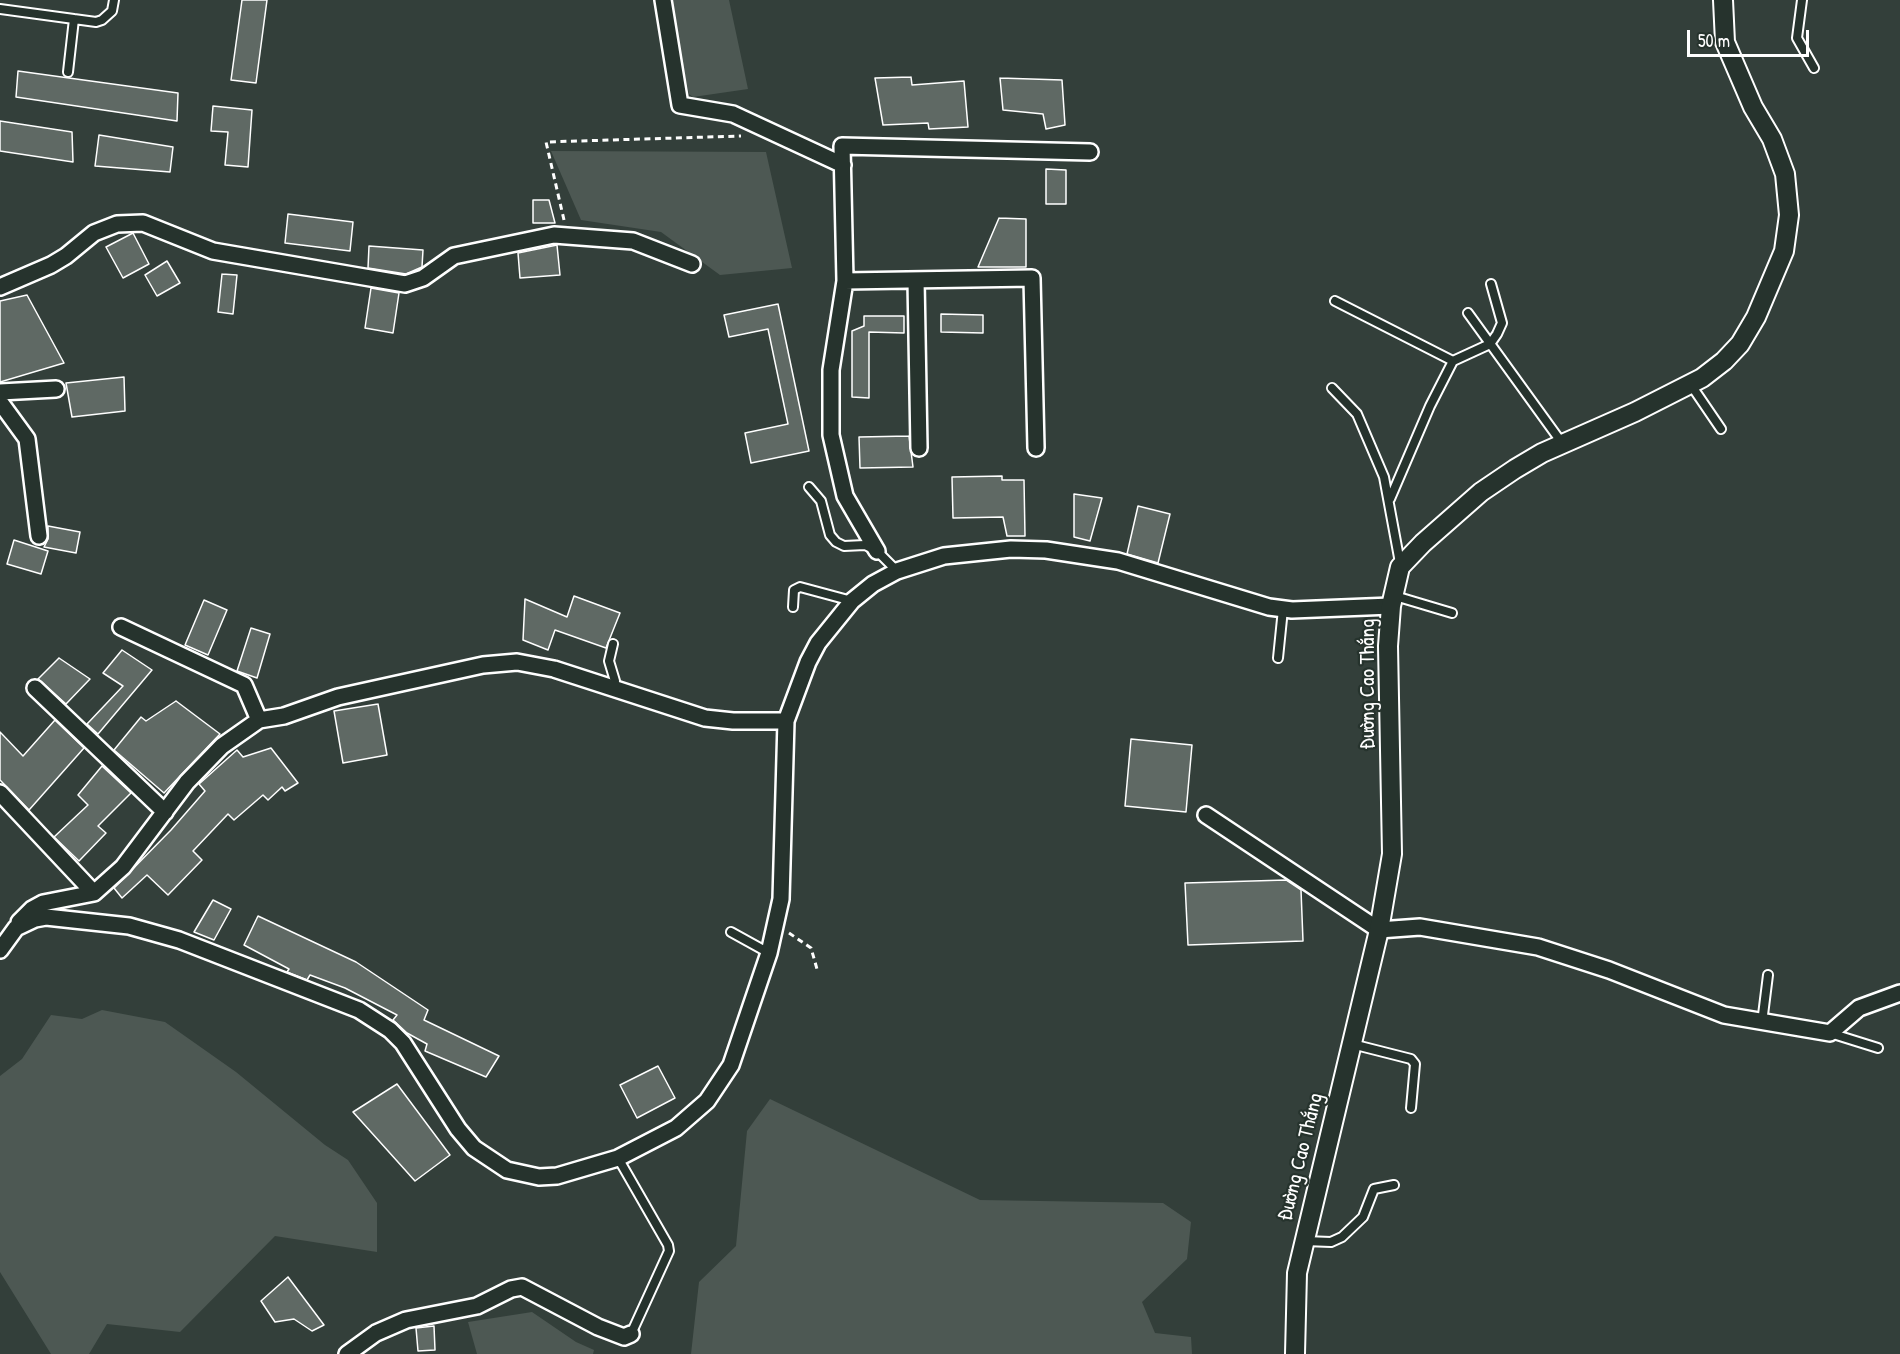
<!DOCTYPE html>
<meta charset="utf-8">
<style>
body{margin:0}
#map{position:relative;width:1900px;height:1354px;overflow:hidden;background:#333f3a;font-family:"Patrick Hand",sans-serif}
canvas{display:block}
.scale{position:absolute;left:1687px;top:30px;width:122px;height:27px;box-sizing:border-box;border:3px solid #fff;border-top:0;padding-left:8px;font-size:18px;line-height:21px;white-space:nowrap;color:#fff;-webkit-text-stroke:4px #26332d;paint-order:stroke}
</style>
<div id="map">
<canvas width="1900" height="1354"></canvas>
<div class="scale">50 m</div>
</div>
<script>
const ctx = document.querySelector('canvas').getContext('2d');
ctx.lineJoin = 'round';
function fill(path, color) { ctx.fillStyle = color; ctx.fill(path, 'evenodd'); }
const poly = rows => new Path2D(rows.map(r => 'M' + r).join(''));
function strokePath(path, color, width, dash) { ctx.strokeStyle = color; ctx.lineWidth = width; ctx.lineCap = dash ? 'butt' : 'round'; ctx.setLineDash(dash || []); ctx.stroke(path); }
function write(font, color, halo, rows, align = 'center') {
  ctx.font = font + ' "Patrick Hand",sans-serif'; ctx.lineWidth = 4.5; ctx.setLineDash([]); ctx.textBaseline = 'middle'; ctx.strokeStyle = halo; ctx.fillStyle = color; for (const [text, x, y, turn = 0] of rows) {
    ctx.save(); ctx.translate(x, y); ctx.rotate((+turn || 0) * Math.PI / 180); ctx.textAlign = isNaN(turn) ? turn : align; if (halo) ctx.strokeText(text, 0, 0); ctx.fillText(text, 0, 0); ctx.restore();
  }
}
fill(poly([
 [669,0,729,0,748,89,693,97,689,94],
 [551,151,766,152,792,268,720,275,661,232,581,220],
 [102,1010,165,1022,236,1072,325,1145,348,1160,377,1203,377,1252,275,1236,180,1332,107,1324,89,1354,51,1354,0,1272,0,1076,22,1059,51,1015,82,1019],
 [770,1099,980,1200,1163,1203,1191,1222,1187,1259,1142,1302,1155,1333,1191,1337,1192,1354,691,1354,699,1282,736,1246,747,1131],
 [532,1312,576,1342,594,1350,593,1354,477,1354,468,1322]
]), '#4d5853');
const building = poly([
 [242,0,267,0,256,83,231,80,242,0],
 [18,71,178,93,177,121,16,97,18,71],
 [911,77,912,85,964,81,968,127,929,129,928,123,883,125,875,78,911,77],
 [1000,78,1062,80,1065,125,1046,129,1043,114,1003,110,1000,78],
 [213,106,252,110,248,167,225,165,228,132,211,131,213,106],
 [0,121,72,132,73,162,0,151,0,121],
 [99,135,173,147,170,172,95,166,99,135],
 [1046,169,1066,170,1066,204,1046,204,1046,169],
 [533,200,549,200,555,223,533,223,533,200],
 [288,214,353,222,350,251,285,243,288,214],
 [999,218,1026,219,1026,267,978,267,999,218],
 [133,233,149,264,123,278,106,247,133,233],
 [557,245,560,275,520,278,518,253,557,245],
 [369,246,423,250,422,267,406,274,368,268,369,246],
 [167,261,180,283,157,296,145,275,167,261],
 [222,274,237,275,233,314,218,312,222,274],
 [371,288,399,293,393,333,365,328,371,288],
 [27,295,64,363,0,382,0,301,27,295],
 [778,304,809,451,751,463,745,433,788,424,768,329,729,337,724,315,778,304],
 [941,314,983,315,983,333,941,332,941,314],
 [864,316,904,316,904,333,869,332,869,398,852,397,852,331,864,326,864,316],
 [124,377,125,411,72,417,66,383,124,377],
 [909,436,913,467,860,468,859,437,909,436],
 [1002,476,1002,480,1024,480,1025,536,1007,536,1003,517,953,518,952,477,1002,476],
 [1074,494,1102,498,1090,541,1074,537,1074,494],
 [1138,506,1170,514,1158,563,1127,554,1138,506],
 [48,526,80,532,76,553,44,547,48,539,48,526],
 [14,540,48,551,41,574,7,564,14,540],
 [574,596,620,613,606,648,555,630,548,650,523,640,525,599,567,617,574,596],
 [204,600,227,610,208,655,185,645,204,600],
 [251,628,270,634,257,678,237,671,251,628],
 [122,650,152,670,98,734,87,724,123,686,103,673,122,650],
 [59,658,90,679,66,704,38,679,59,658],
 [176,701,220,734,164,793,114,750,141,717,146,721,176,701],
 [378,704,387,755,343,763,334,711,378,704],
 [55,720,84,748,29,810,0,780,0,732,23,756,55,720],
 [1131,739,1192,745,1186,812,1125,806,1131,739],
 [271,748,298,783,285,791,282,787,268,800,263,795,234,820,228,814,193,851,202,860,168,895,147,875,122,898,114,888,171,830,205,791,199,784,237,750,243,757,271,748],
 [102,766,131,793,98,826,106,833,79,861,54,837,88,805,78,795,102,766],
 [1286,880,1301,890,1303,941,1188,945,1185,883,1286,880],
 [213,900,231,909,214,940,194,932,213,900],
 [258,916,356,962,428,1010,424,1020,499,1056,486,1077,425,1051,427,1044,407,1033,393,1020,397,1015,345,988,310,975,307,980,287,972,289,969,244,945,258,916],
 [658,1066,675,1098,637,1118,620,1085,658,1066],
 [397,1084,450,1155,415,1181,353,1112,397,1084],
 [288,1277,324,1325,312,1331,294,1319,275,1322,261,1301,288,1277],
 [434,1326,435,1350,418,1351,416,1328,434,1326]
]);
fill(building, '#5f6964');
strokePath(building, '#fff', 1.5);
const service = poly([
 [1802,0,1797,38,1814,68],
 [0,9,96,22,102,20,112,11,114,0],
 [68,72,74,19],
 [1335,301,1453,361,1430,406,1390,499],
 [1468,313,1562,443],
 [1453,361,1490,344,1497,334,1502,323,1491,284],
 [1691,385,1721,429],
 [1332,388,1357,414,1384,477,1400,563],
 [809,487,821,501,830,535,836,542,844,546,865,545,877,551,897,571],
 [1395,596,1452,613],
 [793,607,794,590,800,587,852,601],
 [1278,658,1283,609],
 [613,689,615,681,609,661,613,644],
 [731,932,769,953],
 [1762,1023,1768,975],
 [1830,1033,1878,1048],
 [1352,1044,1411,1059,1415,1064,1411,1108],
 [618,1158,668,1245,669,1251,631,1334],
 [1305,1241,1331,1242,1342,1237,1363,1217,1374,1189,1394,1185]
]);
const minor = poly([
 [663,0,680,105,733,114,843,165],
 [916,280,919,448],
 [845,281,1032,278,1036,448],
 [0,287,51,265,66,256,94,233,117,224,143,223,213,251,405,284,423,278,454,256,554,235,633,241,692,264],
 [0,392,56,389],
 [0,402,27,439,39,536],
 [877,551,845,496,831,435,831,370,845,281,842,146,1090,152],
 [121,627,244,685,259,720],
 [35,688,165,812],
 [0,793,94,893],
 [1206,815,1379,930,1420,927,1538,947,1609,970,1724,1015,1830,1033,1859,1008,1900,993],
 [19,922,32,909,43,903,94,893,123,867,187,782,222,746,259,720,284,716,338,697,483,665,517,662,554,669,705,718,733,721,786,721],
 [0,950,16,928,35,919,46,917,129,926,179,940,359,1010,390,1030,403,1043,458,1129,474,1148,507,1170,539,1177,557,1176,618,1158,676,1128,707,1101,731,1065,769,953,781,899,786,721,808,662,818,643,852,601,873,584,897,571,944,556,1011,549,1046,550,1118,561,1269,607,1292,610,1391,606],
 [347,1354,376,1333,406,1320,477,1306,511,1289,522,1287,598,1327,624,1337,631,1334]
]);
const tertiary = poly([
 [1295,1354,1297,1273,1379,930,1392,854,1388,646,1391,606,1400,567,1423,543,1481,492,1515,469,1542,453,1635,412,1702,378,1724,361,1740,344,1756,317,1784,251,1789,215,1785,174,1772,139,1753,107,1725,42,1723,0]
]);
strokePath(service, '#fff', 12);
strokePath(minor, '#fff', 20);
strokePath(tertiary, '#fff', 22);
strokePath(poly([
 [564,220,546,142,741,136],
 [789,933,811,948,817,969]
]), '#fff', 3, [6, 4.5]);
strokePath(service, '#26332d', 8);
strokePath(minor, '#26332d', 15);
strokePath(tertiary, '#26332d', 18);
write('21px', '#fff', '#26332d', [
 ["Đường Cao Thắng",1368,684,-90],
 ["Đường Cao Thắng",1301,1157,-76]
]);
</script>
